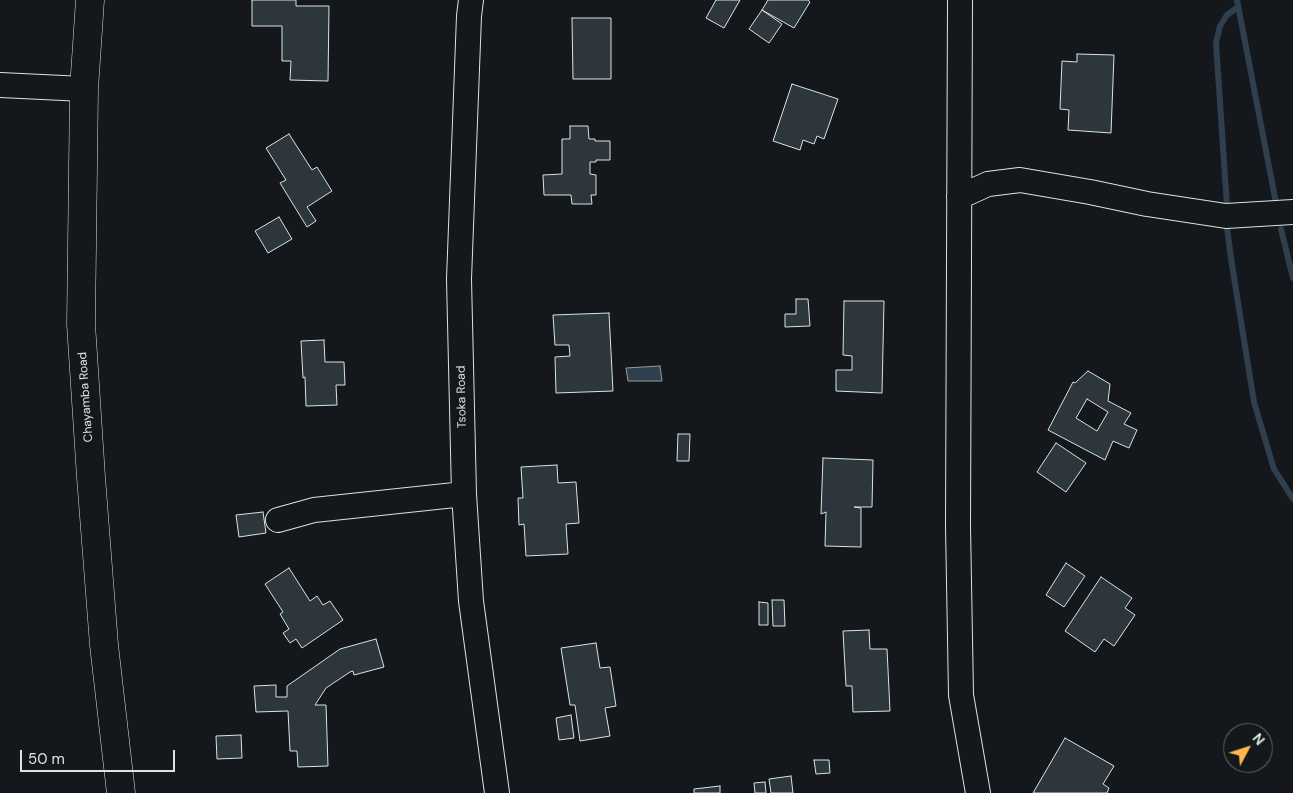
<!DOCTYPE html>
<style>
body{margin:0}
#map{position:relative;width:1293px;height:793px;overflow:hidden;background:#14181c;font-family:"DM Sans",sans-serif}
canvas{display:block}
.north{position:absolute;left:1223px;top:723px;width:50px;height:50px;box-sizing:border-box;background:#14181c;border:1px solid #626a69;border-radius:50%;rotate:50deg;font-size:14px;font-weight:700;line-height:20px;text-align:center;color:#d8e6dc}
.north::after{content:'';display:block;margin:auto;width:18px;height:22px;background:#ffb74d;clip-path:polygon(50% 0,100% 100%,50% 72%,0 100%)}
.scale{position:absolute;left:20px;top:750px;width:155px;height:22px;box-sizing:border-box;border:2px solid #d8e6dc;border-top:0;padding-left:6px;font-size:15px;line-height:18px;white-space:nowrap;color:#d8e6dc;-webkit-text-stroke:4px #14181c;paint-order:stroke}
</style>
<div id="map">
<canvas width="1293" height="793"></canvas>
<div class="north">N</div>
<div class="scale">50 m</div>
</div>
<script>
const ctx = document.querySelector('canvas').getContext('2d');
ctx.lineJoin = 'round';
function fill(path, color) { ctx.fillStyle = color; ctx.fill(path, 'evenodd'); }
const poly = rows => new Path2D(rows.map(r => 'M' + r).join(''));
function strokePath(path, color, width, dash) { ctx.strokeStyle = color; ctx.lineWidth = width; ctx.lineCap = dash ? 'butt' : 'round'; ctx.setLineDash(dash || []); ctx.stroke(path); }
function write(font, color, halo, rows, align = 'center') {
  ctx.font = font + ' "DM Sans",sans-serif'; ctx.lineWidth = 4; ctx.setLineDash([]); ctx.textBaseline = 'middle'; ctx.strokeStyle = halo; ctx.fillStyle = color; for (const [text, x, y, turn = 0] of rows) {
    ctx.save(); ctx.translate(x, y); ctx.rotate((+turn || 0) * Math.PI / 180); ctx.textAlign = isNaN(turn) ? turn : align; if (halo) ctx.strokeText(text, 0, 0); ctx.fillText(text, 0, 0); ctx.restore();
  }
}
const water = poly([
 [660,366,662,381,628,381,626,368,660,366]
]);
fill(water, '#2f3f4d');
strokePath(water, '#939e99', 1);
strokePath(poly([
 [1237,0,1276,203],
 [1227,206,1216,43,1220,26,1227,15,1238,7],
 [1227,228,1232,265,1254,402,1274,469,1293,499],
 [1281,229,1293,278]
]), '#2f3f4d', 6);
const building = poly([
 [252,0,296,0,296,6,329,6,328,81,290,80,291,61,282,61,282,26,252,26,252,0],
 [716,0,740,0,724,28,706,18,716,0],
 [768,0,808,0,810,2,794,28,762,10,768,0],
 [762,10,782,24,769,43,749,29,762,10],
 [572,18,611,18,611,79,573,79,572,18],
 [1077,54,1114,55,1111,133,1068,130,1069,110,1060,109,1062,61,1077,62,1077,54],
 [792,84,838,99,824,139,817,136,814,144,803,140,800,150,773,141,792,84],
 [570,126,588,126,589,139,595,139,595,141,610,141,610,160,596,160,596,162,590,162,590,174,596,175,596,195,591,195,592,204,572,204,571,195,544,195,543,175,562,174,562,139,570,139,570,126],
 [289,134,312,170,317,167,332,191,307,207,316,221,307,227,280,183,286,180,266,148,289,134],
 [279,217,292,239,268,253,255,231,279,217],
 [796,299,808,299,810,326,785,327,785,314,796,314,796,299],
 [844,301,884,301,882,393,836,391,836,370,852,370,852,356,843,355,844,301],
 [609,313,613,391,556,393,555,357,570,356,569,345,555,345,553,315,609,313],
 [324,340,325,362,344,362,345,385,336,385,337,405,306,406,305,377,303,378,301,341,324,340],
 [1088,371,1110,384,1108,401,1131,413,1124,424,1137,430,1129,448,1113,441,1105,460,1048,430,1073,382,1075,383,1088,371],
 [1087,399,1108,412,1097,431,1076,418,1087,399],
 [678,434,690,434,689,461,677,461,678,434],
 [1056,443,1086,463,1066,492,1037,472,1056,443],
 [823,458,873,460,872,507,854,507,861,508,861,547,825,546,826,512,821,514,823,458],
 [557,465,558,483,576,482,579,523,566,524,568,554,526,556,524,524,519,525,518,498,523,498,521,467,557,465],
 [263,512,266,533,239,537,236,515,263,512],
 [1066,563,1085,576,1064,607,1046,595,1066,563],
 [289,568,310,601,317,596,323,605,330,601,343,620,302,648,296,639,290,643,283,633,289,629,280,614,283,612,265,584,289,568],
 [1101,577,1132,598,1125,608,1135,615,1114,646,1104,639,1095,652,1065,631,1101,577],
 [772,600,784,600,785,626,773,626,772,600],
 [759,602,768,603,768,625,759,625,759,602],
 [869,630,870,649,887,649,890,711,853,712,852,686,846,686,843,631,869,630],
 [376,639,384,667,354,675,353,671,350,672,326,688,315,705,326,705,328,766,298,767,297,751,290,751,288,711,256,712,254,686,276,685,276,697,287,697,287,686,340,649,376,639],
 [596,643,600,668,610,667,616,706,605,708,610,736,580,741,575,705,570,705,561,648,596,643],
 [571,715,574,738,559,740,556,718,571,715],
 [241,735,242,758,217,759,216,736,241,735],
 [1065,738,1114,766,1103,784,1109,788,1107,793,1033,793,1065,738],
 [814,760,829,760,830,773,816,774,814,760],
 [791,776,793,793,771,793,769,779,791,776],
 [765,782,766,793,755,793,754,783,765,782],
 [720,786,720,793,694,793,694,789,720,786]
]);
fill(building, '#2c363c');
strokePath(building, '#d8e6dc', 1);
const minor = poly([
 [471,0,469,16,459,279,464,494,471,601,497,793],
 [960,0,958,526,961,695,978,793],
 [0,85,84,89],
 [959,197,988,184,1020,180,1090,192,1147,204,1226,216,1293,212],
 [278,520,314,510,464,494]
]);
const major = poly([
 [90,0,84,89,81,324,91,477,104,645,121,793]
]);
strokePath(minor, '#d8e6dc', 26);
strokePath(major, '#d8e6dc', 29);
strokePath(minor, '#14181c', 24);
strokePath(major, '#14181c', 28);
write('12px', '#d8e6dc', '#14181c', [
 ["Chayamba Road",86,397,-94],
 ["Tsoka Road",462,397,-91]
]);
</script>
